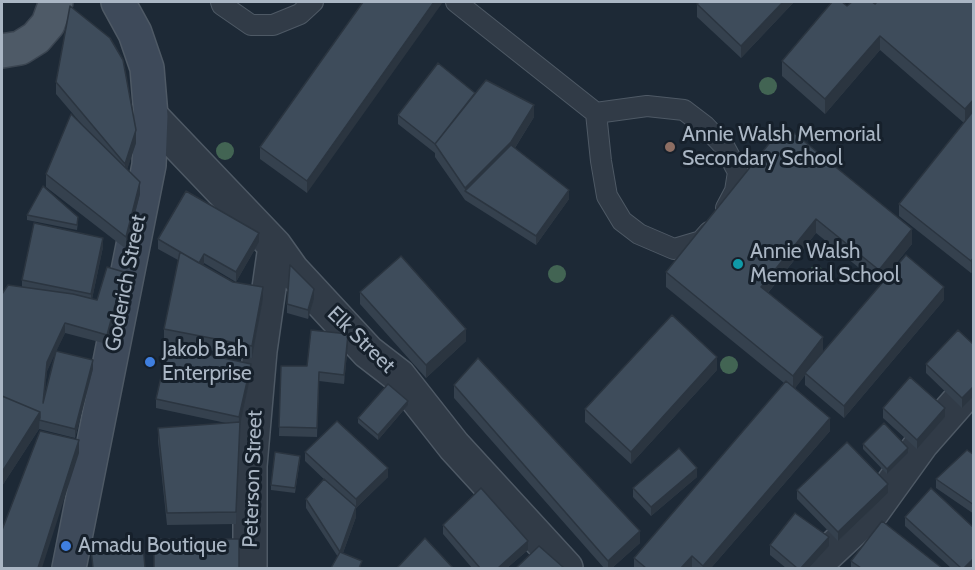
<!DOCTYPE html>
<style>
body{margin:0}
#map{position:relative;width:975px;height:570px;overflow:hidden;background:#1d2936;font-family:Cabin,sans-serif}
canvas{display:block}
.frame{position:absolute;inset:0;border:3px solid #aab6c4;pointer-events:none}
</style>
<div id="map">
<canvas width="975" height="570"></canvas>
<div class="frame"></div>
</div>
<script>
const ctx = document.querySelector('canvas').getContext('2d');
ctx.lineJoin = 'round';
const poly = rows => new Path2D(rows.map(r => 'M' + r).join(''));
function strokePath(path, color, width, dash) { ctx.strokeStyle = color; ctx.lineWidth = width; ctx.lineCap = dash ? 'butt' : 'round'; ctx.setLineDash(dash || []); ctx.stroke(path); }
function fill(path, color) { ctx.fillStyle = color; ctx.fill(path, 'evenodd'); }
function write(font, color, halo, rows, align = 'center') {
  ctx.font = font + ' Cabin,sans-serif'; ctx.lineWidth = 6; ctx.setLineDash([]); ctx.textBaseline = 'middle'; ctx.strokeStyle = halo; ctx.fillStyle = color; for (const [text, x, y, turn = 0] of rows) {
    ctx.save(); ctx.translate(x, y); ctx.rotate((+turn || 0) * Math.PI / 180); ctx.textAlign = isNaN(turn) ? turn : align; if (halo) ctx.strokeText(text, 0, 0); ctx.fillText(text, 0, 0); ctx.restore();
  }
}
const lane = poly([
 [221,2,222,5,251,25,273,25,300,14,313,2],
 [456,2,596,113,647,106,684,110,705,126,724,146,738,172,735,191,726,208],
 [596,113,601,161,607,196,622,221,639,234,674,249,701,241,709,232]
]);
const street = poly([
 [151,116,275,246,292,270,368,352,399,376,454,446,566,568],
 [250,568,250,466,260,351,275,246],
 [812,568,873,511,922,443,974,384]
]);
const secondary = poly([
 [69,568,149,165,151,116,147,68,135,33,118,2]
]);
const primary = poly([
 [2,51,20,48,36,38,48,24,56,2]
]);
strokePath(lane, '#4e5965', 22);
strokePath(street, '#4e5965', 36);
strokePath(secondary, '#4e5965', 36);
strokePath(primary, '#3a4450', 36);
strokePath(lane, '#313b47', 20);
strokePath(street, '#313b47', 33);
strokePath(secondary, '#3e4a5a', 33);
strokePath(primary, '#4e5a67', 33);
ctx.fillStyle = '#426453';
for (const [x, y] of [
 [768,86],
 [225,151],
 [557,274],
 [816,275],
 [729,365]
]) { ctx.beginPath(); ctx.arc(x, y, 9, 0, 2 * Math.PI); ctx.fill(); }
fill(poly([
 [363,2,307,193,260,159,260,147],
 [794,2,741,58,697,17,697,4],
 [974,2,974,269,971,273,899,216,899,204,964,123,880,50,825,114,782,76,782,61,847,6,875,4],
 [56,82,136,143,127,169,140,194,126,249,46,187,46,174,84,127,56,94],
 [475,93,534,117,515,148,569,199,536,245,465,200,435,157,435,153,398,124,398,115],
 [784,125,912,244,879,284,816,233,768,293,823,352,944,300,844,418,805,385,805,375,795,388,830,431,711,568,634,568,634,558,784,383,666,287,666,272],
 [27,215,78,222,77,230,27,220],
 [158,239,259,242,236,282,204,263,203,265,263,299,252,358,164,342,164,329,178,260,158,249],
 [103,247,92,299,97,300,124,281,107,344,65,333,56,351,93,369,75,438,39,429,2,486,2,294,22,287,22,280],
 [56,351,44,397,47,371],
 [360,292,466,341,426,378,360,304],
 [314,299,308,319,287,313,287,304],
 [348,343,344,384,319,381,317,437,279,436,281,366,307,366],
 [974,345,974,396,962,408,926,373,926,364],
 [717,370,631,464,585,422,585,409],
 [251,374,240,425,236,524,167,525,158,441,158,428,226,423,156,408,156,399],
 [454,385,640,543,612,568,604,568,454,398],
 [408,405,378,440,358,423,358,418],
 [883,408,945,417,917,449,883,418],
 [863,444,908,453,887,474,863,449],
 [305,452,388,477,356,508,356,517,343,553,362,568,338,557,306,508,306,499,330,485,305,461],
 [974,455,974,514,936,488,936,479],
 [300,460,295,493,271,490,271,485],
 [697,477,651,516,633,497,633,488],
 [797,490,888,493,838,541,797,499],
 [905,517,974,528,974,567,972,568,951,568,905,526],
 [443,525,528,550,507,568,472,568,443,534],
 [770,545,829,546,809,568,786,568,770,555],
 [851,561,942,568,851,568]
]), '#35414e');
fill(poly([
 [434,2,443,2,307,193,307,181],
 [783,2,794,2,741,58,741,46],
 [880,36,880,50,825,114,825,99],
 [974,99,974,114,965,124,965,109],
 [534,105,534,117,511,154,465,191,465,200,465,188],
 [136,130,136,143,125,176,125,164],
 [140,182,140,194,126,249,126,237],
 [569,190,569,199,536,245,536,236],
 [816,219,816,233,761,301,761,287],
 [912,229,912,244,879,284,879,270],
 [259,233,259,242,236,282,236,272],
 [103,238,103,247,91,304,91,294],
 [204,254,204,263,199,272,199,263],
 [974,257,974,269,971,273,971,261],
 [124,272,124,281,107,344,107,335],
 [263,287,263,299,252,358,252,346],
 [944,287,944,300,844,418,844,406],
 [314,289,314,299,308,319,308,310],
 [65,323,65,333,47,371,43,412,43,403,47,362],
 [466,329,466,341,426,378,426,365],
 [348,334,348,343,344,384,344,375],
 [823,337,823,352,793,391,793,376],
 [717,357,717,370,631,464,631,452],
 [93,360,93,369,75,438,75,429],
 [251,364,251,374,240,425,236,524,239,417],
 [974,386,974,396,962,408,962,398],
 [408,401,408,405,378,440,378,435],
 [945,408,945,417,917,449,917,440],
 [40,412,39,429,2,486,2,472],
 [830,418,830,431,711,568,703,568,703,566],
 [79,440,79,453,42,568,38,568],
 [908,448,908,453,887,474,887,469],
 [388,468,388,477,356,508,356,517,340,561,340,552,356,508,356,499],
 [697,468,697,477,651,516,651,507],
 [888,484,888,493,838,541,838,532],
 [640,531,640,543,612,568,608,568,608,561],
 [829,537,829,546,809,568,801,568],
 [528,541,528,550,507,568,498,568],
 [692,556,692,568,681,568],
 [974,558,974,567,972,568,964,568]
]), '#2b3540');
const building = poly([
 [363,2,434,2,307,181,260,147,363,2],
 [699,2,783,2,741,46,697,4,699,2],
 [832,2,842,2,847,6,852,2,872,2,875,4,877,2,974,2,974,99,965,109,880,36,825,99,782,61,832,2],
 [70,6,110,38,123,60,136,130,125,164,56,82,70,6],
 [438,63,475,93,435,144,398,115,438,63],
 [486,80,534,105,511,142,465,188,435,144,486,80],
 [974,110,974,257,971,261,899,204,974,110],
 [71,114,140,182,126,237,46,174,71,114],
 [784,125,912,229,879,270,816,219,761,287,823,337,793,376,666,272,784,125],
 [511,145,569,190,536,236,465,191,511,145],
 [43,186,78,217,77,225,27,215,43,186],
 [186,191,259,233,236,272,204,254,199,263,158,239,186,191],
 [34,223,103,238,91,294,22,280,34,223],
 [180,252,233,282,263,287,252,346,164,329,180,252],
 [906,255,944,287,844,406,805,373,906,255],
 [401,256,466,329,426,365,360,292,401,256],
 [290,265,314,289,308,310,287,304,290,265],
 [107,267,124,272,107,335,65,323,47,362,43,403,56,351,93,360,75,429,39,420,40,418,40,412,2,396,2,294,8,285,73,294,97,300,107,267],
 [672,315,717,357,631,452,585,409,672,315],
 [311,330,348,334,344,375,319,372,317,428,279,427,281,366,307,366,311,330],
 [958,330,974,345,974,386,962,398,926,364,958,330],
 [168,346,251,364,239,417,156,399,168,346],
 [478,358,640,531,608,561,454,385,478,358],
 [910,377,945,408,917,440,883,408,910,377],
 [786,381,830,418,703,566,692,556,681,568,646,568,634,558,786,381],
 [388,384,408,401,378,435,358,418,388,384],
 [2,396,40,412,2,472,2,396],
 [337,421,388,468,356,499,305,452,337,421],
 [240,422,236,512,167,513,158,428,240,422],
 [884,423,908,448,887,469,863,444,884,423],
 [40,431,79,440,38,568,2,568,2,530,40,431],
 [847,442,888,484,838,532,797,490,847,442],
 [679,448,697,468,651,507,633,488,679,448],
 [967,450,974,455,974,505,936,479,967,450],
 [275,452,300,456,295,488,271,485,275,452],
 [324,479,356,507,340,552,306,499,324,479],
 [481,488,528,541,498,568,480,568,443,525,481,488],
 [931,488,974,528,974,558,964,568,961,568,905,517,931,488],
 [795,513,829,537,801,568,797,568,770,545,795,513],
 [882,521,942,568,861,568,851,561,882,521],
 [425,538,453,568,397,568,425,538],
 [154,539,239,539,239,568,154,568,154,539],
 [143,544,145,568,93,568,91,548,143,544],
 [539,546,564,568,516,568,539,546],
 [340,552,362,561,359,568,331,568,340,552]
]);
fill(building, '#3e4c5b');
strokePath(building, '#2b3540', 1.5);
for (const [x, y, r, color] of [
 [670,147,6,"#8d6e63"],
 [738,264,6,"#0f9aa8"],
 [150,362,6,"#3f7fe0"],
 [66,546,6,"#3f7fe0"]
]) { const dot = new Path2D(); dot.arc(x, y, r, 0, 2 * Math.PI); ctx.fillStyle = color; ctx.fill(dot); strokePath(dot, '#16202b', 2); }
write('21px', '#aab6c4', '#16202b', [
 ["Annie Walsh Memorial",682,135],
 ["Secondary School",682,159],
 ["Annie Walsh",750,252],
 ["Memorial School",750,276],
 ["Jakob Bah",162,350],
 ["Enterprise",162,374],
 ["Amadu Boutique",78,546]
], 'left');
write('21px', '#aab6c4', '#16202b', [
 ["Goderich Street",126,283,-79],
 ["Elk Street",361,340,44],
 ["Peterson Street",253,479,-88]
]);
</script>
